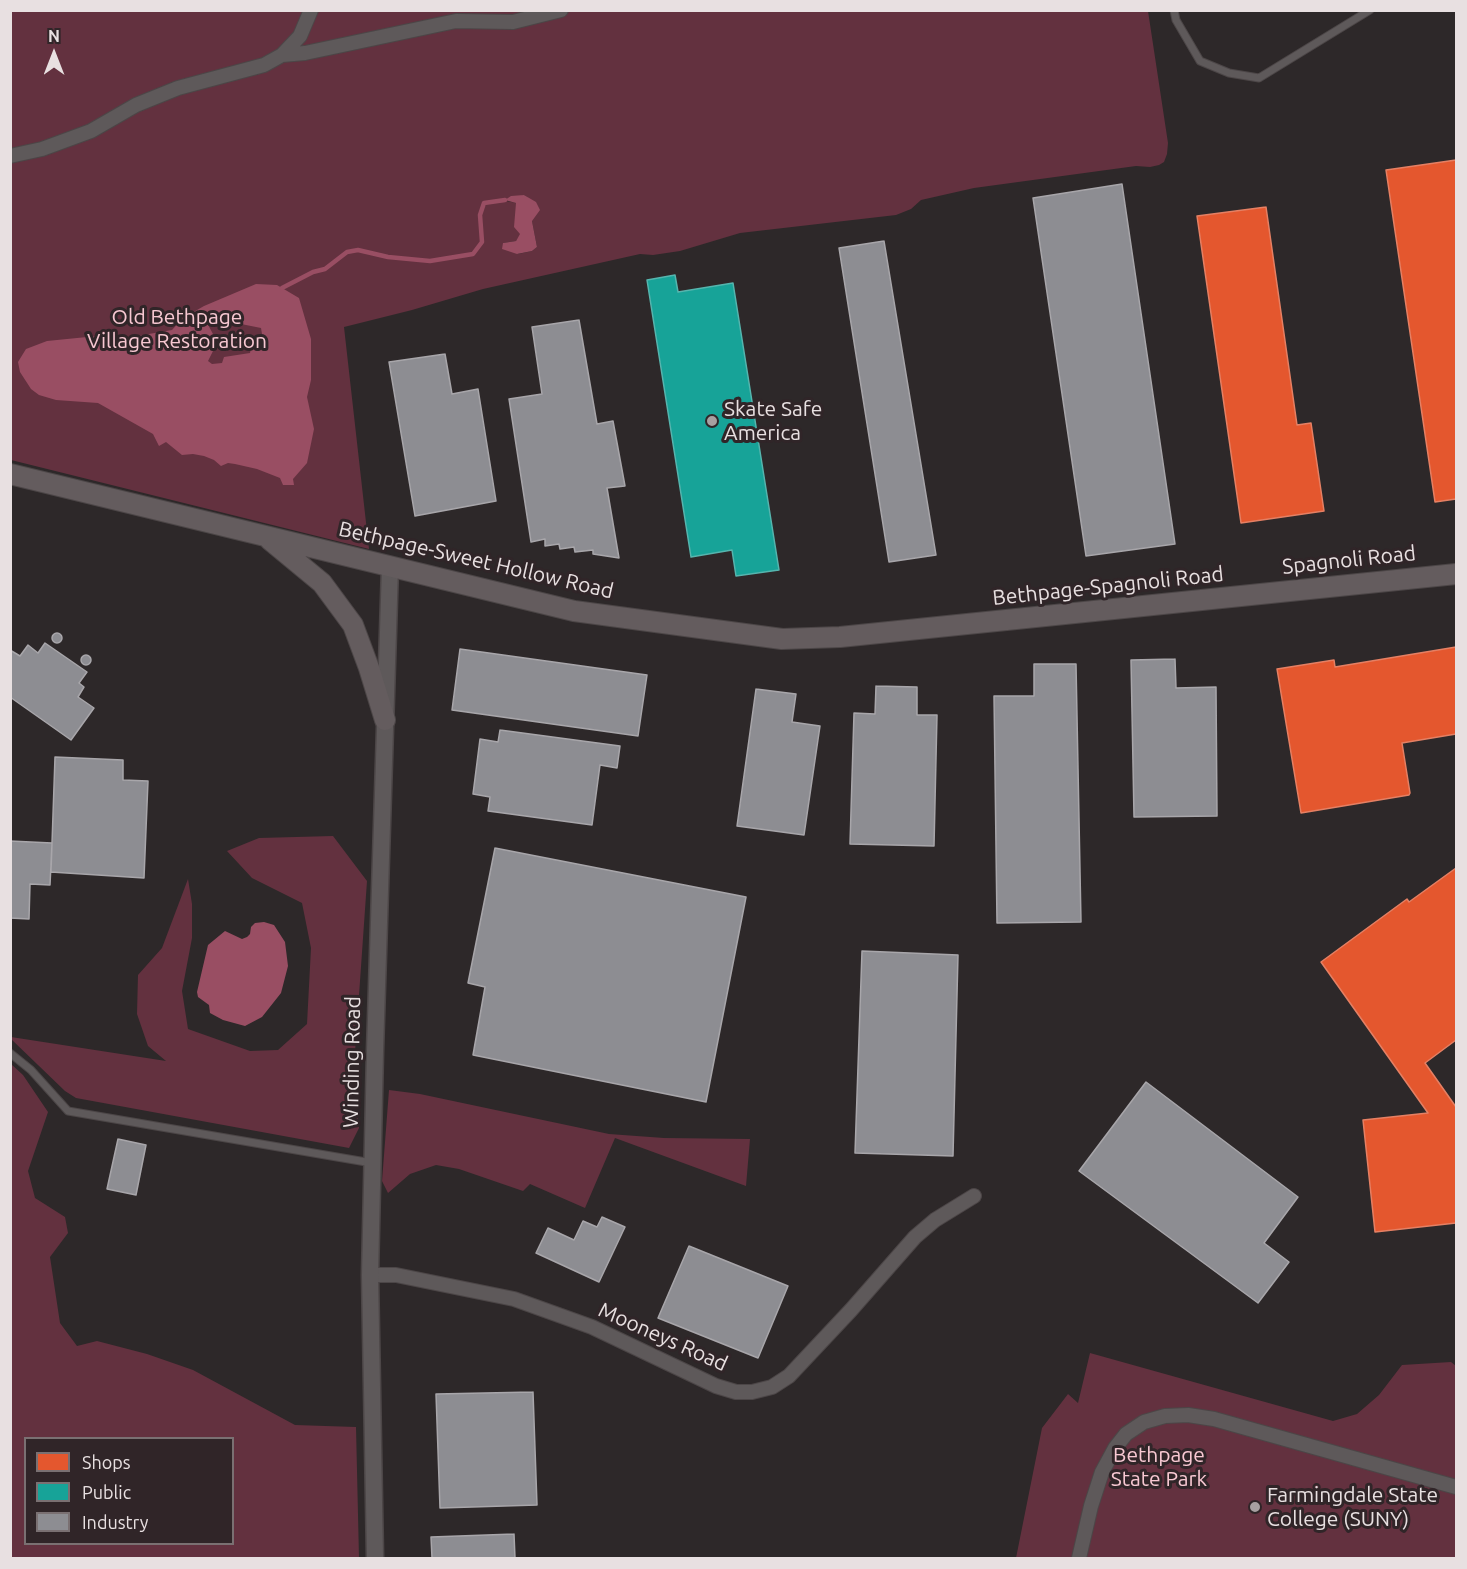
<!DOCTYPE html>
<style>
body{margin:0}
#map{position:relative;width:1467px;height:1569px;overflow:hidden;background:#2d2829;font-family:Ubuntu,sans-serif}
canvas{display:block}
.frame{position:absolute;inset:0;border:12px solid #e8e0e1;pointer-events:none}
.legend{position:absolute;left:24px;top:1437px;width:210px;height:108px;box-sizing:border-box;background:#302528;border:2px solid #7a7072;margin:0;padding:8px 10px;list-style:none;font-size:18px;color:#e8e0e1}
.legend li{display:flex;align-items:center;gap:12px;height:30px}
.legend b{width:30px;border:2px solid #7a7072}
.north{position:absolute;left:24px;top:24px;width:60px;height:60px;-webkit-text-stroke:4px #302528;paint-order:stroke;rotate:0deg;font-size:16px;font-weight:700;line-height:24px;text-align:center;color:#e8e0e1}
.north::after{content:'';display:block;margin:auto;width:21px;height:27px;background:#e8e0e1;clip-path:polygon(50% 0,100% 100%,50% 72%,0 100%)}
</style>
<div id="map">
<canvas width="1467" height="1569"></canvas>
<div class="frame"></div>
<ul class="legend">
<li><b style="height:16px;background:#e4572e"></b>Shops</li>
<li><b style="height:16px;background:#17a398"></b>Public</li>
<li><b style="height:16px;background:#8d8d92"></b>Industry</li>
</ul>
<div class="north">N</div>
</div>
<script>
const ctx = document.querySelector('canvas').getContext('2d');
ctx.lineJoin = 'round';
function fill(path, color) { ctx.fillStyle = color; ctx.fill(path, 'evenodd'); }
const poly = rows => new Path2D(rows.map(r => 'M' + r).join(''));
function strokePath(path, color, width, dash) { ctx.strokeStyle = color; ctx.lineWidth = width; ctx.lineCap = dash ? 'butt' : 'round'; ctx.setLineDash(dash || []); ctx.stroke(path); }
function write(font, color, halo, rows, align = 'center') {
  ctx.font = font + ' Ubuntu,sans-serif'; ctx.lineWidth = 6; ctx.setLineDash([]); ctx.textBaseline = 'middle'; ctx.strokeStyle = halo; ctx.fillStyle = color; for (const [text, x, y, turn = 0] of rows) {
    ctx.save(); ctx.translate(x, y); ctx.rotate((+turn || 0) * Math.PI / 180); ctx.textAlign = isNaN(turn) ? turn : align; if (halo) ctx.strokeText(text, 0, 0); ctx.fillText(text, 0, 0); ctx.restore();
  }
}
fill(poly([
 [11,11,1148,11,1168,143,1167,154,1164,162,1159,165,1150,167,1136,166,974,188,921,200,911,209,896,215,740,233,680,251,653,255,640,254,483,289,412,310,344,327,369,549,11,460],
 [524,195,531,200,532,221,537,247,532,251,518,254,503,243,516,241,521,234,517,203,506,201],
 [333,836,367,881,353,1081,359,1128,349,1148,76,1098,65,1091,11,1039,11,1037,166,1061,148,1046,137,1014,138,975,162,948,188,879,192,904,192,938,182,991,188,1029,250,1051,278,1050,307,1024,311,948,302,903,252,878,227,851,259,838],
 [11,1064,23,1075,48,1112,28,1171,35,1198,65,1217,68,1233,50,1257,60,1323,77,1346,97,1341,147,1354,193,1370,295,1425,356,1427,359,1558,11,1558],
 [26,1438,232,1438,232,1544,26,1544],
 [389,1090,420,1094,609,1134,664,1138,750,1139,746,1186,615,1138,585,1208,530,1184,523,1191,459,1169,436,1165,410,1174,388,1193,382,1181],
 [1090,1353,1333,1421,1357,1414,1379,1395,1402,1365,1451,1362,1456,1366,1456,1558,1016,1558,1042,1428,1068,1394,1078,1403]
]), '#63313f');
fill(poly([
 [524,195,536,202,540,210,532,221,537,247,532,251,517,254,502,249,503,243,516,241,520,234,514,227,516,203,505,200,511,196],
 [256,284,277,285,299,298,311,339,311,380,307,397,314,429,307,463,293,479,294,485,283,485,280,478,257,469,235,464,228,463,221,466,214,460,204,456,193,454,182,455,166,442,159,446,153,434,98,403,56,400,39,395,31,389,20,372,18,362,26,349,47,341,97,336,114,340,172,330,183,318,204,306],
 [232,313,238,313,241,324,261,328,263,340,259,345,251,348,250,353,224,357,222,363,212,364,208,361,213,351,210,342,213,334,206,321,210,318,223,320],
 [264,922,274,925,285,942,288,966,281,993,262,1017,245,1026,223,1020,210,1013,209,1005,198,997,197,992,208,945,225,931,242,939,247,937,250,934,251,927,255,923]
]), '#994e63');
const shops = poly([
 [1456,160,1456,499,1435,502,1386,170,1456,160],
 [1266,207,1297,425,1311,423,1324,511,1241,523,1197,216,1266,207],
 [1456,647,1456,734,1402,743,1410,793,1409,795,1301,813,1277,669,1334,660,1335,667,1456,647],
 [1456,868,1456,1040,1425,1063,1456,1107,1456,1223,1375,1232,1363,1120,1428,1113,1321,962,1407,899,1409,902,1456,868]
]);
fill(shops, '#e4572e');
strokePath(shops, '#e58064', 1.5);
const public = poly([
 [675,275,678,292,733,283,779,570,736,576,732,550,691,557,647,280,675,275]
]);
fill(public, '#17a398');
strokePath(public, '#56b5ae', 1.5);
const industry = poly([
 [1122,184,1175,544,1086,556,1033,198,1122,184],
 [884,241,936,555,889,562,839,248,884,241],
 [579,320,597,424,613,421,625,486,607,488,619,558,593,554,593,550,575,552,574,547,560,549,559,544,545,546,545,539,531,542,509,399,542,394,532,327,579,320],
 [445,354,452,394,478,389,496,501,415,516,389,362,445,354],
 '52 638a5 5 0 1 1 10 0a5 5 0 1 1-10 0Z',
 [45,643,87,672,79,683,84,687,78,697,94,708,71,740,10,697,10,650,20,656,28,645,38,653,45,643],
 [460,649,647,675,638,736,452,710,460,649],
 '81 660a5 5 0 1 1 10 0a5 5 0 1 1-10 0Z',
 [1175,659,1176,688,1216,687,1217,816,1134,817,1131,660,1175,659],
 [1034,664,1076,664,1081,922,997,923,994,696,1034,696,1034,664],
 [876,686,917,687,917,715,937,715,934,846,850,844,854,713,875,714,876,686],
 [756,689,796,694,792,722,820,726,804,835,737,826,756,689],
 [500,730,620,746,617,768,600,765,592,825,488,811,490,797,473,794,480,739,498,742,500,730],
 [55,757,123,760,123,780,148,781,144,878,51,872,55,757],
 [10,841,52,843,50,885,30,884,29,919,10,918,10,841],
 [495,848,746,897,706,1102,473,1055,485,987,468,983,495,848],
 [862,951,958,955,953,1156,855,1153,862,951],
 [1146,1082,1298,1197,1264,1243,1289,1262,1258,1303,1079,1171,1146,1082],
 [118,1139,146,1145,136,1195,107,1189,118,1139],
 [602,1217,625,1227,599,1282,536,1253,548,1228,574,1240,583,1221,597,1227,602,1217],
 [689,1246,788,1286,758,1358,658,1318,689,1246],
 [533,1392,537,1505,440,1508,436,1394,533,1392],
 [514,1534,515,1558,432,1558,431,1537,514,1534]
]);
fill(industry, '#8d8d92');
strokePath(industry, '#a8a6aa', 1.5);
strokePath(poly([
 [282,288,313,272,325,269,347,252,358,250,388,257,430,261,473,254,482,242,480,215,484,203,505,200]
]), '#994e63', 4.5);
const service = poly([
 [1174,10,1176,20,1200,61,1229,73,1259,78,1370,10],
 [10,1053,31,1070,68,1111,372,1163]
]);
const minor = poly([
 [282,55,305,53,456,21,513,22,561,10],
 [10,156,42,149,91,131,136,105,178,88,264,65,282,55,300,36,311,10],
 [370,1275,396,1275,514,1299,592,1327,716,1386,736,1392,752,1392,772,1387,789,1376,851,1310,915,1237,935,1220,974,1196],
 [1079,1558,1091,1506,1102,1472,1115,1448,1126,1434,1144,1422,1165,1416,1188,1415,1214,1419,1456,1487]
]);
const tertiary = poly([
 [375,1558,370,1275,375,1051,390,567]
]);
const secondary = poly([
 [10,474,574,611,782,639,840,637,1456,574],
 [270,540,322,583,353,625,369,668,385,720]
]);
strokePath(service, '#4c4647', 9);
strokePath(minor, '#4c4647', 16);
strokePath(tertiary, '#4c4647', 19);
strokePath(secondary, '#4c4647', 22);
strokePath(service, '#5e595a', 7);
strokePath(minor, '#5e595a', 14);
strokePath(tertiary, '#5e595a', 16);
strokePath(secondary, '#645c5e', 20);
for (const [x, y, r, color] of [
 [712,421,6,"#a7a0a1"],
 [1255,1507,6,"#a7a0a1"]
]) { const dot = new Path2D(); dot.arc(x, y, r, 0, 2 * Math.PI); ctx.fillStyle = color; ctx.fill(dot); strokePath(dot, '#302528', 2); }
write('21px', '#f8c8d2', '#302528', [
 ["Old Bethpage",177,317],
 ["Village Restoration",177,341],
 ["Bethpage",1159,1455],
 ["State Park",1159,1479]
]);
write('21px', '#e8e0e1', '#302528', [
 ["Skate Safe",724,409],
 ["America",724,433],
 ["Farmingdale State",1267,1495],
 ["College (SUNY)",1267,1519]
], 'left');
write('21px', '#e8e0e1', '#302528', [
 ["Bethpage-Sweet Hollow Road",476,560,13],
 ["Spagnoli Road",1349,560,-6],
 ["Bethpage-Spagnoli Road",1108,586,-6],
 ["Winding Road",352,1062,-89],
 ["Mooneys Road",663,1337,24]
]);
</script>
